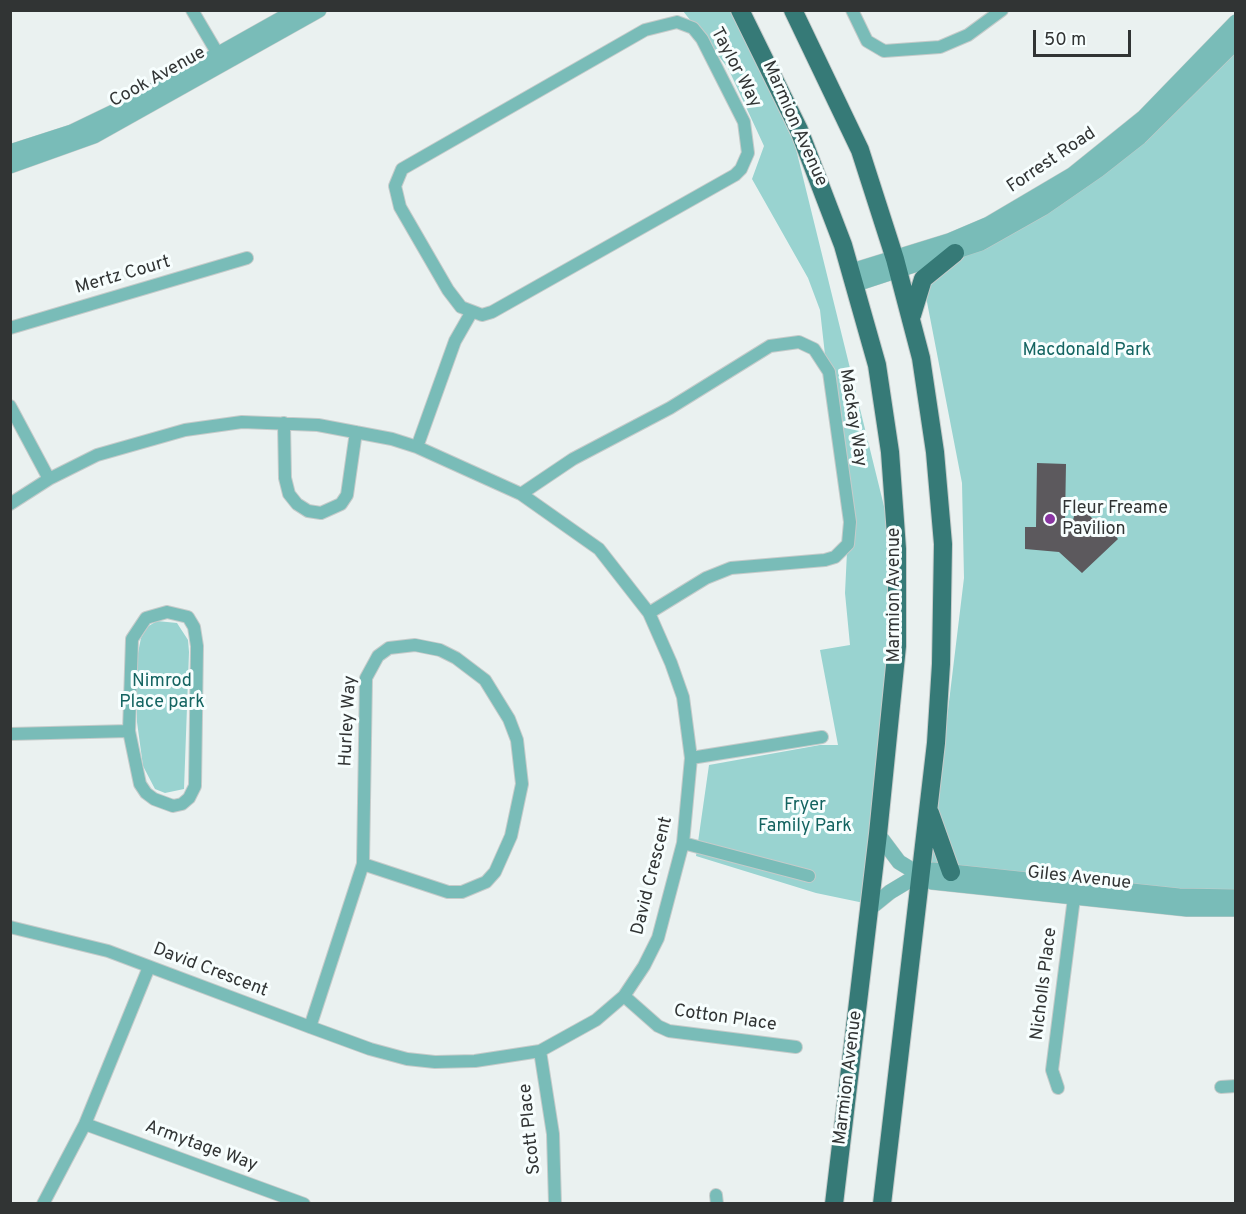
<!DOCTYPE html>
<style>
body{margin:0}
#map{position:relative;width:1246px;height:1214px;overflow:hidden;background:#eaf1f0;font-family:Overpass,sans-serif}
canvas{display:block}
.frame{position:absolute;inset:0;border:12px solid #313434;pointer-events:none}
.scale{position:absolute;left:1033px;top:30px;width:98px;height:27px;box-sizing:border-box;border:3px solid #313434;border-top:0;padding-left:8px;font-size:18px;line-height:21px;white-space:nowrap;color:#313434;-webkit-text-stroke:4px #f7fefe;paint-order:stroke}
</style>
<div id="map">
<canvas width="1246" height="1214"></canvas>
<div class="frame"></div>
<div class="scale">50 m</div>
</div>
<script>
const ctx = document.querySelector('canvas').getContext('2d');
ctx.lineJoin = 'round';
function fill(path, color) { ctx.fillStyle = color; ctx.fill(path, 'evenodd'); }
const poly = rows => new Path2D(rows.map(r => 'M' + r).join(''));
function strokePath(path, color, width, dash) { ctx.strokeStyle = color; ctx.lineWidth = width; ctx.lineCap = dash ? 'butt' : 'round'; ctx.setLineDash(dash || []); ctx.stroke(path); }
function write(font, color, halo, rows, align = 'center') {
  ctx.font = font + ' Overpass,sans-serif'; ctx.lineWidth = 6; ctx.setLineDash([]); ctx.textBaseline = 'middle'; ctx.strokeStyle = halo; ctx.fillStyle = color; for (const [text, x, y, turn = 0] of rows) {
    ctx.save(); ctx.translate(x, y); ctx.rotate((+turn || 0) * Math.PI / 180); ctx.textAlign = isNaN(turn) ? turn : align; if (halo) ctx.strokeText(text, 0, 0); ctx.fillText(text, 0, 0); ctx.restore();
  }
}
fill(poly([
 [683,11,732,11,795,145,897,559,864,903,816,893,696,856,709,765,820,745,838,745,820,650,850,645,845,593,847,552,820,310,808,278,752,179,764,146,728,68],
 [1235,42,1235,891,1183,892,929,867,964,578,962,483,921,271,981,243],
 [157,621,177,623,188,640,189,652,184,789,165,793,155,789,143,766,137,722,136,663,141,638,147,627]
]), '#99d3d0');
fill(poly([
 [1037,463,1066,464,1065,520,1073,520,1075,513,1087,513,1092,518,1100,518,1118,539,1082,573,1059,552,1025,549,1025,527,1036,527]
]), '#5c595d');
const minor = poly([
 [192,10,222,61],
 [852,10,867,41,884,51,940,47,968,35,1002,10],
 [677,22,693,28,702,39,744,122,748,153,741,169,735,175,492,312,482,315,461,307,448,290,400,207,395,186,402,169,645,30,677,22],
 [10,328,247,258],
 [10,406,49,479],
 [284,423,285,478,289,494,297,504,308,511,321,513,341,504,347,495,356,432],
 [417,447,455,341,471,313],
 [521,494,573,459,670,408,770,346,799,342,814,349,829,372,850,522,848,544,835,557,825,560,731,568,706,578,649,613],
 [10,504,49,479,97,455,185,430,242,422,318,425,392,439,417,447,521,494,599,549,649,613,671,663,683,697,691,758,683,843,658,938,644,966,624,996,596,1020,540,1051,475,1061,435,1062,407,1059,370,1049,310,1027,108,951,10,927],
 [167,612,188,617,194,627,197,646,195,786,189,798,182,804,173,806,154,799,146,793,140,784,129,731,132,639,146,618,167,612],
 [10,734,129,731],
 [691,758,822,737],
 [683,843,809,876],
 [624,996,658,1026,669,1031,796,1047],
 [310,1027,363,864,366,678,378,656,389,648,415,645,440,650,456,658,485,680,509,719,517,740,522,784,511,836,495,872,486,882,462,892,448,892,363,864],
 [540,1051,553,1134,555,1204],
 [1221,1087,1236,1086],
 [1058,1088,1052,1070,1075,890],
 [85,1124,304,1204],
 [716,1195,717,1204],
 [43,1204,85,1124,149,967]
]);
const tertiary = poly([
 [10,152,72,132,126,106,297,10],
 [10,166,94,136,319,10],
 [852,271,949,241,989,224,1072,175,1144,117,1236,22],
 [856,284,981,243,1043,208,1098,170,1140,137,1236,42],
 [878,834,899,862,932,882,1187,909,1236,909],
 [869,909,890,892,920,874,933,870,1179,896,1236,897]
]);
const trunk = poly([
 [740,10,799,130,843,245,877,365,890,452,897,549,897,646,878,834,834,1204],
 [793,10,860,150,895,259,921,358,935,452,943,544,941,664,936,743,882,1204],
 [912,315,923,279,955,253],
 [930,813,951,872]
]);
strokePath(minor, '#c5cbca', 14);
strokePath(tertiary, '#c5cbca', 16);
strokePath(trunk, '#c5cbca', 20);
strokePath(minor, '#79bcb8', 12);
strokePath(tertiary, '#79bcb8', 15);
strokePath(trunk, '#367a77', 18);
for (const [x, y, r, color] of [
 [1050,519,6,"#8a35a2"]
]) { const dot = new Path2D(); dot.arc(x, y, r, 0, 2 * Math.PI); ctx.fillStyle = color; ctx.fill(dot); strokePath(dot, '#f7fefe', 2); }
write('18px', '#313434', '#f7fefe', [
 ["Taylor Way",735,68,62],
 ["Cook Avenue",158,78,-29],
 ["Marmion Avenue",794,124,66],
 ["Forrest Road",1052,161,-34],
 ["Mertz Court",123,276,-16],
 ["Mackay Way",852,418,81],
 ["Marmion Avenue",895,595,-90],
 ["Hurley Way",349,721,-87],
 ["David Crescent",653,876,-76],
 ["Giles Avenue",1079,879,6],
 ["David Crescent",210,971,21],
 ["Nicholls Place",1045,984,-83],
 ["Cotton Place",725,1019,8],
 ["Marmion Avenue",849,1078,-83],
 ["Scott Place",531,1129,-96],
 ["Armytage Way",201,1147,20]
]);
write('18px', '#146461', '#f7fefe', [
 ["Macdonald Park",1087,351],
 ["Nimrod",162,682],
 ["Place park",162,703],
 ["Fryer",805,806],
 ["Family Park",805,827]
]);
write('18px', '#313434', '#f7fefe', [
 ["Fleur Freame",1062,509],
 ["Pavilion",1062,530]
], 'left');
</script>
